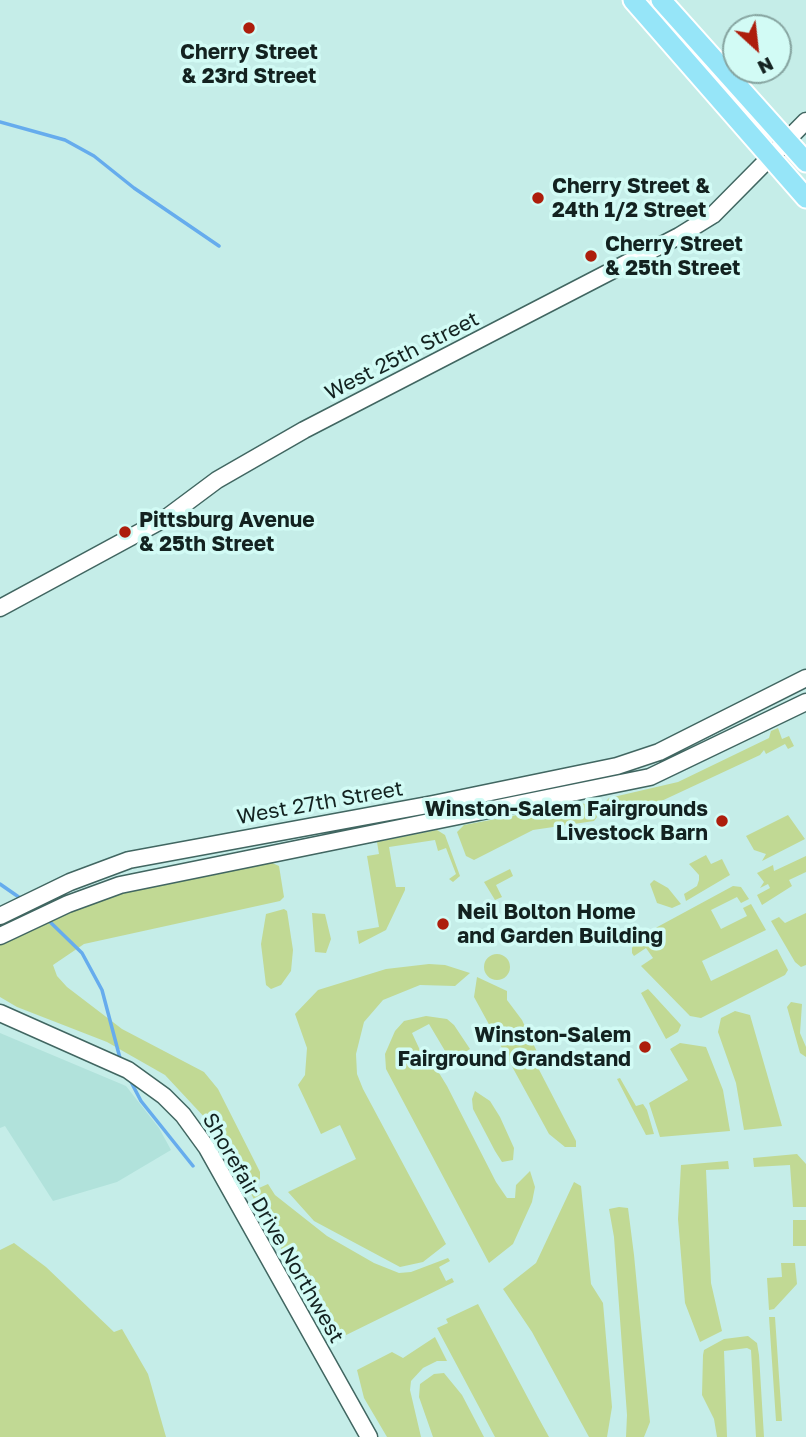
<!DOCTYPE html>
<style>
body{margin:0}
#map{position:relative;width:806px;height:1437px;overflow:hidden;background:#c5ede8;font-family:"Golos Text",sans-serif}
canvas{display:block}
.north{position:absolute;left:722px;top:14px;width:70px;height:70px;box-sizing:border-box;background:#d2fbf5;border:2px solid #86a4a0;border-radius:50%;rotate:153deg;font-size:19px;font-weight:700;line-height:28px;text-align:center;color:#132220}
.north::after{content:'';display:block;margin:auto;width:24px;height:32px;background:#ad1e0c;clip-path:polygon(50% 0,100% 100%,50% 72%,0 100%)}
</style>
<div id="map">
<canvas width="806" height="1437"></canvas>
<div class="north">N</div>
</div>
<script>
const ctx = document.querySelector('canvas').getContext('2d');
ctx.lineJoin = 'round';
function fill(path, color) { ctx.fillStyle = color; ctx.fill(path, 'evenodd'); }
const poly = rows => new Path2D(rows.map(r => 'M' + r).join(''));
function strokePath(path, color, width, dash) { ctx.strokeStyle = color; ctx.lineWidth = width; ctx.lineCap = dash ? 'butt' : 'round'; ctx.setLineDash(dash || []); ctx.stroke(path); }
function write(font, color, halo, rows, align = 'center') {
  ctx.font = font + ' "Golos Text",sans-serif'; ctx.lineWidth = 7; ctx.setLineDash([]); ctx.textBaseline = 'middle'; ctx.strokeStyle = halo; ctx.fillStyle = color; for (const [text, x, y, turn = 0] of rows) {
    ctx.save(); ctx.translate(x, y); ctx.rotate((+turn || 0) * Math.PI / 180); ctx.textAlign = isNaN(turn) ? turn : align; if (halo) ctx.strokeText(text, 0, 0); ctx.fillText(text, 0, 0); ctx.restore();
  }
}
fill(poly([
 [0,1033,126,1086,159,1128,171,1150,117,1182,53,1201,5,1126,0,1128]
]), '#b1e2db');
fill(poly([
 [778,728,782,739,789,736,794,746,788,749,785,744,766,754,764,750,760,755,625,818,613,819,606,810,604,803,609,798,678,782,769,738,771,731],
 [581,803,592,806,597,817,594,821,533,830,474,860,466,856,457,832,464,825],
 [788,815,805,839,762,861,766,854,754,850,746,836],
 [437,830,445,835,460,876,453,882,449,879,456,874,446,848,438,851,435,840,389,847,396,887,405,887,405,890,386,930,359,944,357,931,379,927,367,856,379,854,377,842],
 [706,855,711,864,722,859,730,875,686,901,684,894,697,886,699,880,699,875,689,864],
 [806,856,806,872,789,880,792,886,762,905,757,895,770,888,768,884,760,888,764,882,757,873,773,865,774,871],
 [270,862,279,866,284,897,280,901,84,944,53,965,57,976,67,987,122,1029,204,1072,218,1089,260,1172,260,1179,248,1189,207,1120,165,1075,107,1042,17,1007,0,997,0,944,53,917,118,892],
 [510,869,513,876,496,885,502,897,495,900,484,882],
 [654,880,668,888,681,904,672,908,657,903,650,884],
 [733,886,741,887,749,899,741,903,737,897,711,910,721,929,747,916,743,908,751,904,766,930,702,961,711,981,777,949,788,970,785,975,701,1018,690,1016,641,966,653,958,646,948,634,956,640,965,632,953,632,948,637,938],
 [284,909,287,911,293,950,291,971,281,985,271,989,266,985,261,944,266,914],
 [312,913,325,914,331,939,326,953,315,952],
 [806,913,806,965,801,967,795,962,771,921,779,917,785,923],
 '484 967a13 13 0 1 1 26 0a13 13 0 1 1-26 0Z',
 [429,964,445,965,470,973,455,986,420,985,383,1000,364,1022,356,1054,357,1074,363,1089,446,1244,423,1262,400,1267,314,1221,288,1192,356,1159,340,1125,321,1134,298,1085,305,1075,307,1048,295,1014,318,990,386,969],
 [477,977,507,991,507,1000,522,1020,539,1056,534,1060,576,1141,576,1147,565,1147,549,1134,474,997],
 [648,989,681,1025,678,1032,666,1039,641,993],
 [791,1002,802,1004,800,1033,806,1047,806,1057,800,1053,787,1007],
 [735,1011,750,1015,782,1126,744,1130,736,1083,718,1032,721,1018],
 [426,1016,447,1019,454,1025,470,1049,451,1061,429,1024,412,1033,425,1061,436,1068,447,1086,496,1182,507,1198,515,1198,516,1185,530,1171,535,1187,532,1202,513,1244,489,1263,386,1069,385,1054,395,1031,404,1021],
 [680,1043,706,1047,723,1090,730,1131,660,1137,649,1103,688,1080,670,1049],
 [620,1078,636,1106,643,1104,647,1110,654,1134,646,1135,617,1079],
 [475,1091,490,1101,500,1117,514,1148,513,1160,502,1162,495,1151,473,1109,472,1099],
 [797,1154,806,1164,806,1207,793,1207,790,1165,754,1167,753,1158],
 [728,1161,729,1169,706,1170,711,1283,722,1331,700,1342,685,1303,678,1219,681,1165],
 [574,1182,581,1186,591,1284,603,1303,612,1407,607,1437,589,1437,532,1332,503,1289,536,1263],
 [268,1184,275,1195,327,1236,374,1263,399,1273,411,1272,448,1258,450,1261,439,1267,446,1281,452,1278,454,1282,338,1339,317,1314,250,1192],
 [619,1207,628,1208,634,1255,650,1422,644,1437,626,1437,627,1415,614,1237,609,1209],
 [793,1220,806,1220,806,1246,793,1246],
 [14,1243,46,1267,114,1332,122,1329,148,1374,166,1437,0,1437,0,1250],
 [781,1263,795,1263,797,1284,774,1309,769,1310,767,1278,782,1277],
 [478,1304,538,1417,549,1437,495,1437,437,1328,448,1323,446,1319],
 [769,1317,775,1317,782,1421,776,1421],
 [748,1336,757,1343,759,1355,764,1437,756,1437,751,1350,747,1348,724,1351,727,1437,717,1437,714,1419,702,1395,703,1355,704,1350,724,1339],
 [435,1337,447,1361,437,1361,423,1368,411,1381,410,1390,421,1437,387,1437,364,1398,357,1370,392,1352,403,1358],
 [444,1373,462,1395,484,1437,433,1437,419,1397,420,1384,434,1374]
]), '#c1d994');
strokePath(poly([
 [0,122,65,140,94,156,134,188,219,246],
 [0,884,23,900],
 [46,918,82,953,102,990,121,1062],
 [129,1078,141,1101,193,1166]
]), '#66aced', 3.5);
const minor = poly([
 [0,608,166,518,217,480,304,430,679,236,713,215,806,121],
 [0,916,70,882,129,860,433,804,617,766,659,752,806,678],
 [0,936,68,904,120,885,650,777,806,702],
 [0,1013,128,1070,164,1096,183,1115,207,1148,369,1437]
]);
const major = poly([
 [633,0,806,198],
 [661,0,806,162]
]);
strokePath(minor, '#416661', 19);
strokePath(major, '#fff', 23);
strokePath(minor, '#fff', 16);
strokePath(major, '#96e5f8', 19);
for (const [x, y, r, color] of [
 [249,28,7,"#ad1e0c"],
 [538,198,7,"#ad1e0c"],
 [591,256,7,"#ad1e0c"],
 [125,532,7,"#ad1e0c"],
 [722,821,7,"#ad1e0c"],
 [443,924,7,"#ad1e0c"],
 [645,1047,7,"#ad1e0c"]
]) { const dot = new Path2D(); dot.arc(x, y, r, 0, 2 * Math.PI); ctx.fillStyle = color; ctx.fill(dot); strokePath(dot, '#d2fbf5', 2.5); }
write('bold 21px', '#132220', '#d2fbf5', [
 ["Cherry Street",249,52,"center"],
 ["& 23rd Street",249,76,"center"],
 ["Cherry Street &",552,186],
 ["24th 1/2 Street",552,210],
 ["Cherry Street",605,244],
 ["& 25th Street",605,268],
 ["Pittsburg Avenue",139,520],
 ["& 25th Street",139,544],
 ["Winston-Salem Fairgrounds",708,809,"right"],
 ["Livestock Barn",708,833,"right"],
 ["Neil Bolton Home",457,912],
 ["and Garden Building",457,936],
 ["Winston-Salem",631,1035,"right"],
 ["Fairground Grandstand",631,1059,"right"]
], 'left');
write('21px', '#132220', '#d2fbf5', [
 ["West 25th Street",402,356,-27],
 ["West 27th Street",320,803,-10],
 ["Shorefair Drive Northwest",273,1228,60]
]);
</script>
